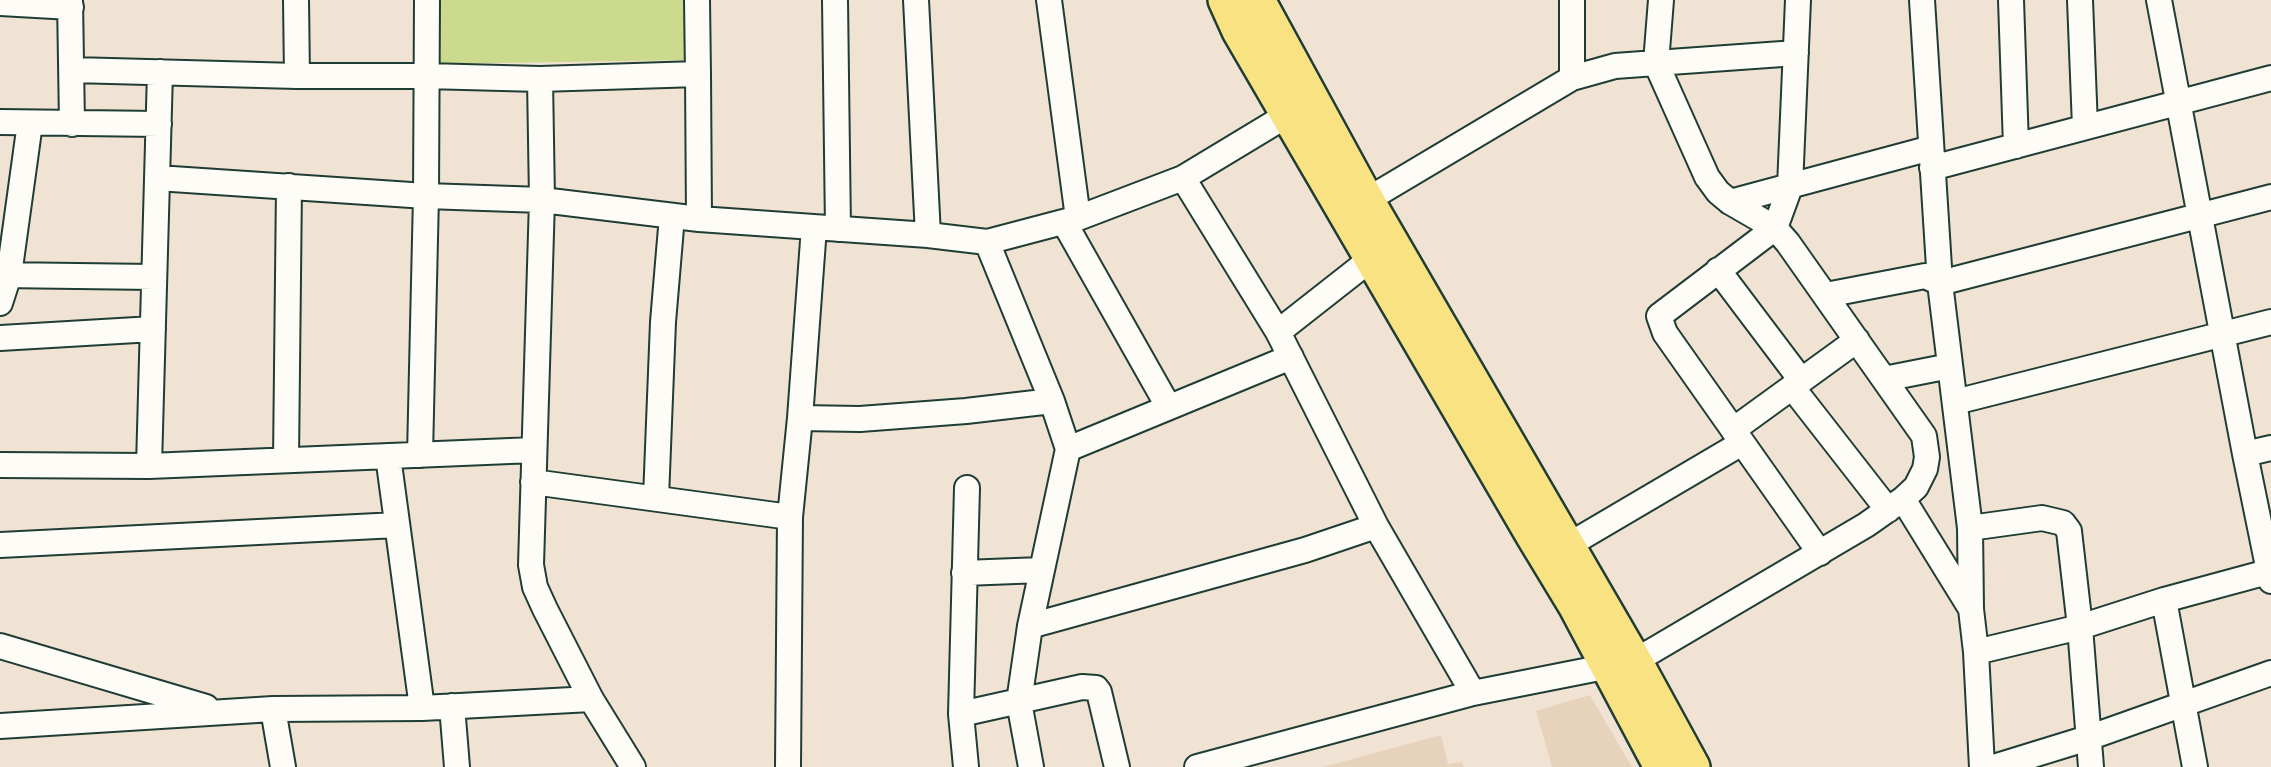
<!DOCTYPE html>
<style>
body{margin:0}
canvas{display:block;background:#f0e3d4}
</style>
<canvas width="2271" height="767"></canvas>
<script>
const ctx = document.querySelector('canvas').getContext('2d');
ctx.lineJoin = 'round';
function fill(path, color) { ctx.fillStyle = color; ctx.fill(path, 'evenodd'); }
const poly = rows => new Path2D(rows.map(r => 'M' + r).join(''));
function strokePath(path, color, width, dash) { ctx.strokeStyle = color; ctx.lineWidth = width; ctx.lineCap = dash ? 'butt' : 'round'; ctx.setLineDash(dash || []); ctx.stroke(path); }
fill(poly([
 [1590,695,1632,767,1552,767,1536,711],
 [1441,735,1448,764,1462,762,1464,767,1323,767]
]), '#e7d2bc');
fill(poly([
 [435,0,685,0,686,60,436,64]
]), '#ccda8e');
const minor = poly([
 [70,0,72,124],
 [296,0,297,76],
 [835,0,838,229],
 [916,0,928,235],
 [1049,0,1078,218],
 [1572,0,1572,78],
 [1661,0,1656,63,1796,53],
 [1798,0,1790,187,1775,228,1659,316,1665,333,1820,553],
 [1922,0,1940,283,1970,528,1971,609,1976,652,1982,767],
 [2011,0,2016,146],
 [2080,0,2085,127],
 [2159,0,2245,454,2271,581],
 [0,3,71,7],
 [73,70,297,76,426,76,540,79],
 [698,74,699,219],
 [0,122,159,124],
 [1932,168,2271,78],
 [157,178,426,196,542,200,699,219,928,235,987,242,1078,218,1183,178,1289,114],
 [1183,178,1278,332,1376,526,1473,693],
 [1367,200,1572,78,1615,66,1656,63,1707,177,1718,192,1730,202,1775,228,1788,243,1924,436,1927,457,1925,469,1916,487,1903,499,1971,609],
 [1730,202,1931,148],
 [1064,222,1168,406],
 [814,227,800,418,860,419,966,411,1052,401],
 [987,242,1052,401,1068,449,1030,626,1019,702,1031,767],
 [1718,270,1801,380],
 [0,275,154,277],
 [1826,295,1925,276,1940,283,2271,197],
 [0,303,9,275,30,123],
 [1278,332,1371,259],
 [0,338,153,329],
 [1884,379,1950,366],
 [1792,387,1888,510],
 [1955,402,2271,322],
 [1733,430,1857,340],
 [1068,449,1291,357],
 [2245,454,2271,448],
 [420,455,426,196,427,0],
 [388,456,422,708],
 [286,460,289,186],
 [0,465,149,466,534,450],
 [149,466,160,72],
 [533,482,790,517],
 [656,498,663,322,672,216],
 [1970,528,2042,518,2063,523,2069,531,2080,627,2091,767],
 [0,545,397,525],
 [1567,546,1742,443],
 [964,573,1041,570],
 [2164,600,2195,767],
 [1030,626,1305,550,1376,526],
 [0,646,206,707],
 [1976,652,2080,627,2164,600,2271,571],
 [452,706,457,767],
 [961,714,1082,687,1096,688,1099,692,1117,767],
 [0,726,273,709],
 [283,767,273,709,422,708,591,699],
 [633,767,591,699,545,609,535,587,531,565,542,200,540,79,698,74,697,0],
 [788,767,790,517,800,418],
 [966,767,961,714,967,488],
 [1197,767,1473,693,1635,661,1866,525,1903,499],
 [1994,767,2088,738,2271,673]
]);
const highway = poly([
 [1225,0,1239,31,1533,536,1576,607,1661,767],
 [1258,0,1367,200,1640,670,1693,767]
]);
strokePath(minor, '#1f3d34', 28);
strokePath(highway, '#1f3d34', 38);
strokePath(minor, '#fdfcf7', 24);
strokePath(highway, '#f8e281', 33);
</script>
